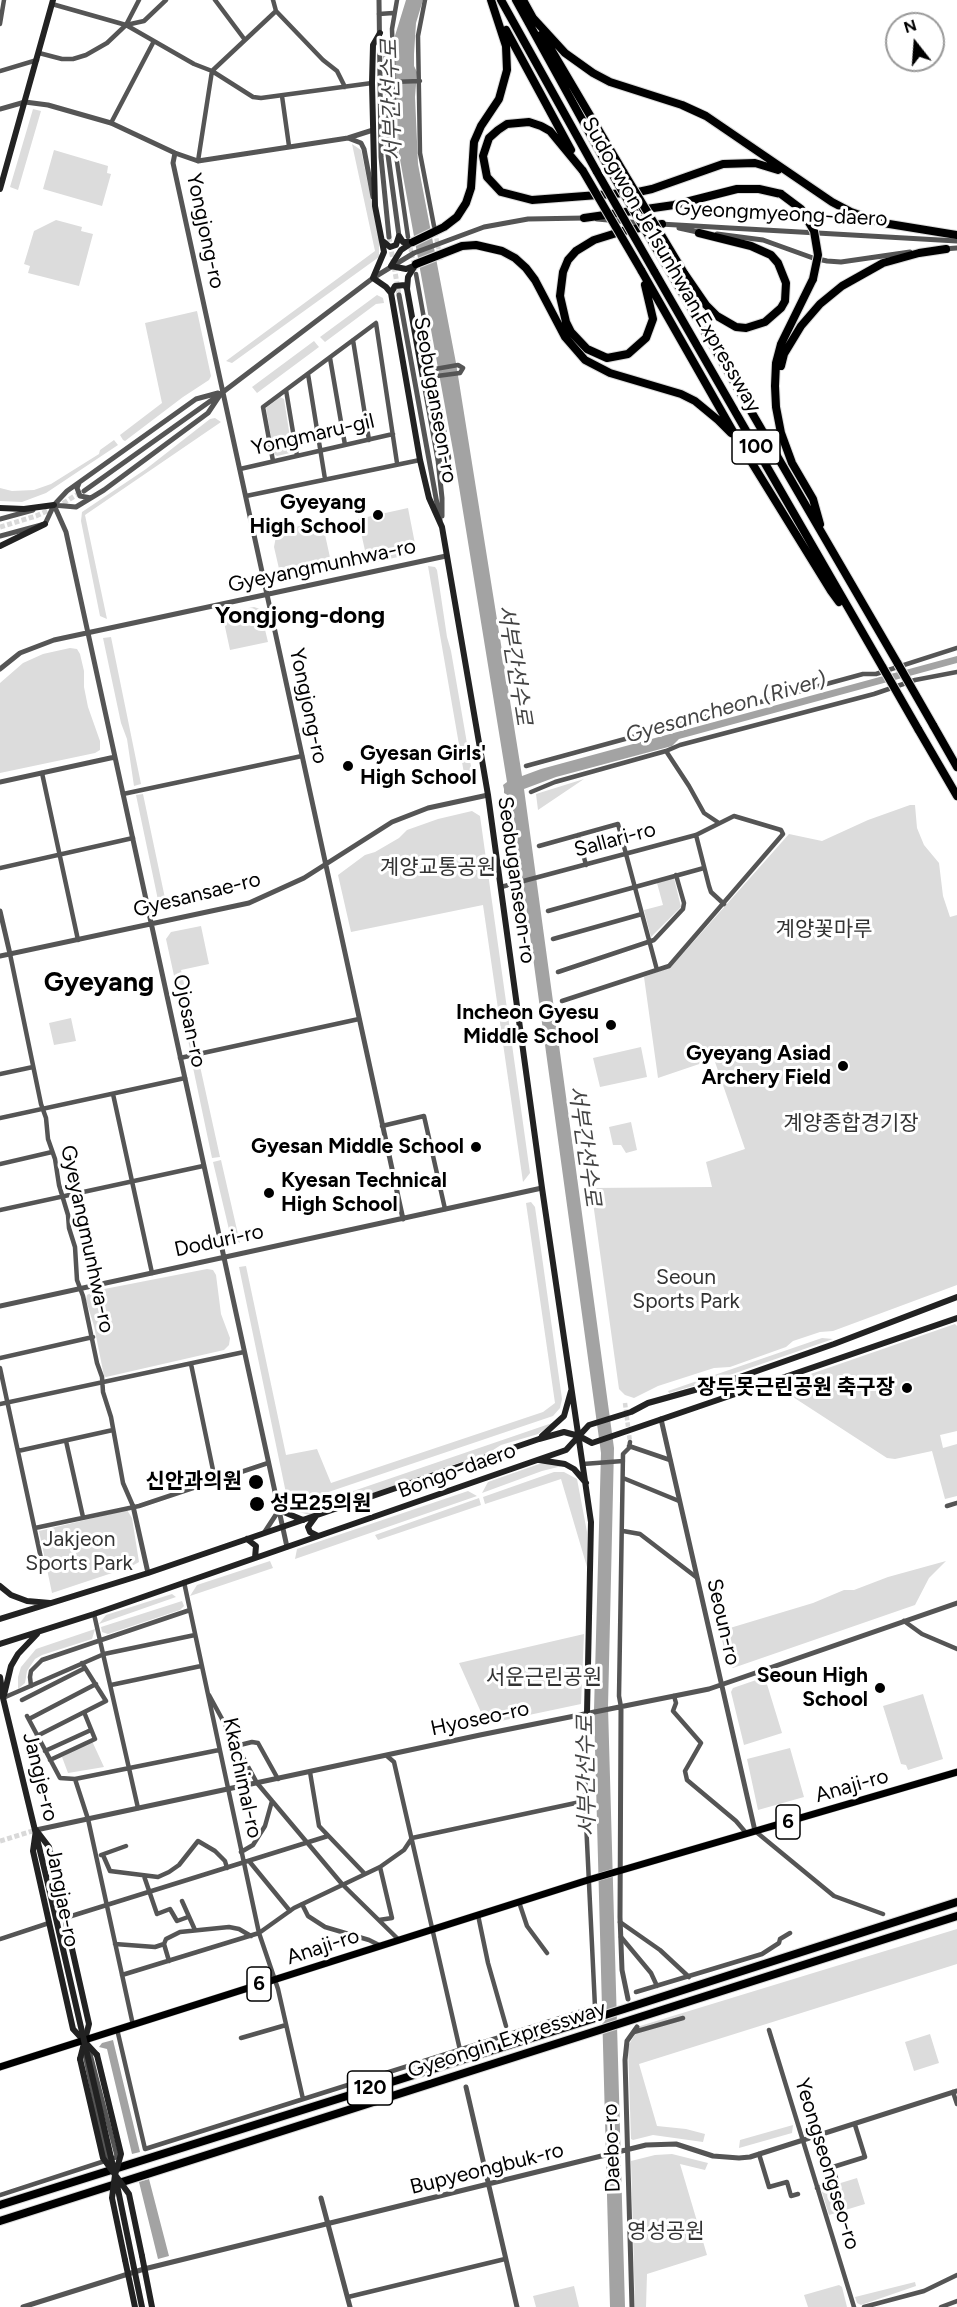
<!DOCTYPE html>
<meta charset="utf-8">
<style>
body{margin:0}
#map{position:relative;width:957px;height:2307px;overflow:hidden;background:#fff;font-family:Figtree,sans-serif}
canvas{display:block}
.north{position:absolute;left:885px;top:12px;width:60px;height:60px;box-sizing:border-box;background:#fff;border:2px solid #999;border-radius:50%;rotate:343deg;font-size:16px;font-weight:700;line-height:24px;text-align:center;color:#000}
.north::after{content:'';display:block;margin:auto;width:21px;height:27px;background:#000;clip-path:polygon(50% 0,100% 100%,50% 72%,0 100%)}
</style>
<div id="map">
<canvas width="957" height="2307"></canvas>
<div class="north">N</div>
</div>
<script>
const ctx = document.querySelector('canvas').getContext('2d');
ctx.lineJoin = 'round';
function fill(path, color) { ctx.fillStyle = color; ctx.fill(path, 'evenodd'); }
const poly = rows => new Path2D(rows.map(r => 'M' + r).join(''));
function strokePath(path, color, width, dash) { ctx.strokeStyle = color; ctx.lineWidth = width; ctx.lineCap = dash ? 'butt' : 'round'; ctx.setLineDash(dash || []); ctx.stroke(path); }
function write(font, color, halo, rows, align = 'center') {
  ctx.font = font + ' Figtree,"Noto Sans KR",sans-serif'; ctx.lineWidth = 6; ctx.setLineDash([]); ctx.textBaseline = 'middle'; ctx.strokeStyle = halo; ctx.fillStyle = color; for (const [text, x, y, turn = 0] of rows) {
    ctx.save(); ctx.translate(x, y); ctx.rotate((+turn || 0) * Math.PI / 180); ctx.textAlign = isNaN(turn) ? turn : align; if (halo) ctx.strokeText(text, 0, 0); ctx.fillText(text, 0, 0); ctx.restore();
  }
}
fill(poly([
 [33,109,41,111,18,190,10,187],
 [352,144,361,150,379,238,379,257,232,363,226,361,375,251],
 [54,150,108,166,107,173,111,174,102,206,43,189],
 [56,220,82,227,81,231,93,234,79,286,28,273,30,266,24,264,34,231],
 [377,295,383,298,384,303,376,304,325,342,320,337],
 [197,311,211,376,209,380,183,397,125,441,123,440,120,435,162,403,145,323],
 [314,341,319,347,257,393,252,387],
 [280,397,284,399,292,450,290,453,277,456,274,454,266,408],
 [215,418,221,422,85,515,107,619,100,616,81,521,82,512,146,469,210,419],
 [114,440,118,445,46,493,22,502,0,501,0,488,12,491,34,490,51,484,99,454,100,450],
 [408,508,416,549,415,553,368,564,358,519],
 [322,521,331,562,280,573,274,547,277,531],
 [428,566,435,567,437,570,447,637,451,651,473,778,466,785],
 [254,607,260,609,268,642,230,650,222,613],
 [111,637,141,784,134,786,127,739,121,723,103,638],
 [70,648,77,649,80,654,84,671,84,687,88,707,100,741,100,750,95,753,0,773,0,683,23,663,43,654],
 [584,779,538,810,536,794],
 [143,794,166,903,158,900,136,795],
 [910,805,915,805,917,828,924,845,939,863,943,896,950,917,957,915,957,1285,833,1331,820,1332,793,1341,786,1347,730,1367,714,1368,658,1386,634,1398,625,1395,619,1389,591,1188,712,1187,706,1162,745,1149,714,1059,658,1078,644,977,671,967,789,834,822,841,868,820],
 [472,811,480,816,530,1173,523,1182,483,905,351,932,338,875,365,855,375,852,399,838,407,830,438,819],
 [674,878,681,907,651,937,644,910,663,905,657,883],
 [201,926,209,964,181,970,198,1047,190,1049,166,939,171,932],
 [71,1018,76,1041,54,1045,49,1023],
 [641,1047,647,1077,600,1087,593,1058],
 [198,1057,220,1157,212,1158,191,1058],
 [631,1122,637,1150,626,1153,621,1145,613,1145,609,1127],
 [221,1160,240,1243,231,1238,213,1162],
 [531,1202,535,1207,562,1399,560,1408,553,1416,296,1503,287,1498,239,1267,246,1266,286,1455,317,1449,331,1483,543,1412,555,1403,526,1203],
 [207,1269,213,1270,216,1275,221,1314,230,1338,229,1345,224,1350,106,1377,104,1376,94,1326,86,1300,87,1295,94,1291],
 [955,1324,957,1326,957,1431,940,1435,943,1448,957,1444,957,1496,945,1499,932,1451,895,1459,887,1458,776,1386],
 [822,1338,833,1339,724,1377,669,1393,668,1391],
 [555,1422,538,1434,501,1445,490,1452,310,1515,295,1511],
 [550,1463,562,1466,542,1471,482,1493,488,1482,539,1464],
 [554,1472,564,1472,577,1479,587,1532,587,1567,561,1479,485,1504,483,1497],
 [468,1491,477,1496,295,1559,297,1549],
 [479,1498,481,1505,378,1540,375,1535],
 [127,1510,132,1518,139,1562,130,1567,52,1593,39,1531],
 [270,1561,273,1568,190,1596,197,1585],
 [946,1561,929,1578,915,1605,733,1668,728,1665,720,1631,813,1603,844,1590,854,1590,888,1577],
 [172,1594,176,1597,99,1624,106,1615],
 [182,1601,184,1606,180,1610,108,1634,102,1632,101,1627],
 [95,1629,92,1639,42,1655,35,1659,27,1671,25,1683,18,1689,18,1677,21,1667,36,1649],
 [584,1634,581,1704,491,1723,484,1719,459,1663],
 [759,1679,761,1683,766,1681,782,1733,744,1745,731,1692,733,1688],
 [923,1694,943,1759,908,1770,906,1765,901,1764,883,1706],
 [92,1741,104,1767,68,1773,62,1757],
 [790,1748,804,1797,758,1810,747,1759],
 [957,1929,957,1964,639,2064,657,2126,686,2129,705,2134,703,2142,653,2135,633,2140,631,2139,628,2046,640,2026],
 [930,2034,939,2063,914,2071,905,2042],
 [793,2125,792,2133,739,2148,740,2140],
 [672,2154,708,2163,705,2170,680,2164,707,2255,647,2274,646,2307,635,2307,631,2161,655,2155],
 [857,2178,865,2204,829,2215,821,2189],
 [915,2282,916,2286,861,2305,857,2303,855,2297],
 [839,2285,842,2287,847,2307,808,2307,804,2295],
 [574,2286,579,2307,536,2307,533,2296]
]), '#dcdcdc');
fill(poly([
 [406,0,423,0,416,23,414,54,414,66,417,72,415,97,418,164,456,363,522,776,541,769,957,656,957,663,679,739,672,746,556,777,524,789,614,1448,608,1707,625,2307,610,2307,594,1710,601,1453,511,797,504,793,504,789,503,785,507,782,454,456,399,154,394,39],
 [113,2040,140,2152,132,2154,107,2049,99,2047,102,2043],
 [149,2179,169,2256,158,2259,139,2182]
]), '#a3a3a3');
strokePath(poly([
 [435,232,441,260],
 [409,241,416,274],
 [625,1403,630,1442]
]), '#d9d9d9', 4.5, [4.5, 2]);
strokePath(poly([
 [389,237,399,295],
 [0,527,36,516,62,504,81,492],
 [0,1841,36,1830]
]), '#d9d9d9', 5, [5, 2.5]);
const primary = poly([
 [0,2067,588,1880,957,1772]
]);
const motorway = poly([
 [501,0,597,172],
 [516,0,611,172],
 [523,0,534,20],
 [532,17,565,53,593,73,610,82,682,105,706,116,832,202,851,212,883,223,957,235],
 [506,30,571,150],
 [542,34,624,173],
 [583,171,550,131,541,126,529,122,507,124,498,130,489,138,483,156,487,177,501,192,532,200,638,192,652,189,723,164,755,163,778,170],
 [584,218,674,205,737,189,759,189,781,194],
 [413,242,444,227,457,217,466,203,471,188,474,142,481,126,499,99,507,70,506,46,491,0],
 [416,264,462,246,476,245,502,251,515,258,526,268,535,280,565,337,585,360,610,373,681,394,695,401,718,420,731,433],
 [641,270,739,442,831,591,839,602],
 [654,271,883,668],
 [670,272,898,664],
 [684,273,706,305,717,316,736,327,746,328,765,322,781,308,785,301,786,283,778,263,771,255,751,246,699,233],
 [813,279,781,344,776,363,775,386,776,407,781,433,792,463,813,499,820,524],
 [645,285,653,319,646,338,628,354,607,358,587,349,571,332,566,322,560,296,563,272,568,260,576,251,594,240,623,231,662,224],
 [781,366,784,354,801,326,820,304,842,286,883,263,919,253,946,249],
 [933,725,957,767],
 [918,729,957,796],
 [0,2205,624,2009,957,1902],
 [0,2221,957,1916]
]);
strokePath(primary, '#dbdbdb', 8);
strokePath(motorway, '#dbdbdb', 10);
strokePath(poly([
 [215,0,245,40],
 [273,0,276,11,323,60,337,71,345,87],
 [397,0,392,29,396,155,408,237],
 [425,0,418,36,420,153,434,226],
 [52,4,126,25,194,64,212,71,253,97,261,98,372,83],
 [379,14,393,13],
 [0,24,4,0],
 [126,25,144,21,166,0],
 [39,53,62,59,73,59,86,55,107,43,126,25,139,0],
 [0,71,37,60],
 [392,82,420,81],
 [282,96,289,146],
 [111,123,154,41],
 [198,161,212,71,276,11],
 [416,274,449,458,438,460],
 [353,340,369,440],
 [330,358,345,445],
 [308,374,325,479],
 [423,378,430,376,435,369,458,365,463,368,460,373,437,376,433,374],
 [286,390,297,456],
 [273,461,263,407,376,323,397,463],
 [240,469,393,434],
 [246,496,420,460],
 [666,751,680,745,874,694,915,680,957,672],
 [526,766,863,674,876,674,957,648],
 [42,773,78,940],
 [531,792,555,782,666,751,689,786,704,813,719,823],
 [123,794,302,756],
 [578,835,586,865],
 [696,835,709,886,711,892,724,904],
 [539,846,618,824,657,970],
 [0,868,133,838],
 [501,887,696,835,734,816,781,830,783,834,669,966,562,1001],
 [548,911,704,868],
 [553,939,642,914],
 [10,954,41,1104,46,1118,48,1139,55,1159,59,1185,68,1215,69,1228,75,1247,77,1280,83,1296,97,1363,102,1377,103,1392,111,1417,123,1483,133,1506],
 [558,972,654,940,683,909,684,903,676,875],
 [180,1058,359,1019],
 [0,1074,33,1067],
 [113,1094,152,1273],
 [0,1118,185,1078],
 [382,1126,424,1116,445,1209],
 [0,1164,52,1152],
 [0,1210,203,1166],
 [0,1358,93,1337],
 [191,1364,213,1470,217,1480],
 [0,1368,42,1563],
 [0,1404,244,1352],
 [66,1441,83,1517],
 [629,1446,670,1460],
 [18,1451,113,1430],
 [583,1464,623,1461],
 [623,1478,679,1501],
 [947,1506,957,1503],
 [35,1528,139,1506,268,1463],
 [623,1531,640,1534,696,1577],
 [184,1582,259,1933,278,1989,303,2099],
 [94,1614,138,1808],
 [904,1621,922,1634,957,1649],
 [111,1685,201,1666],
 [31,1686,30,1677,31,1671,42,1660,190,1610],
 [209,1695,257,1783,342,1884,399,1940],
 [674,1696,676,1703,673,1711,701,1743,685,1771,687,1780,736,1821,747,1834],
 [3,1698,104,1654,195,1635],
 [22,1700,85,1668],
 [621,1707,619,1696,623,1454,629,1448,630,1442],
 [27,1716,60,1778,75,1779],
 [29,1719,96,1684],
 [37,1736,106,1701,82,1663],
 [236,1746,252,1742,258,1743,278,1779],
 [45,1751,91,1730],
 [387,1756,394,1762,460,2050],
 [50,1760,95,1739,84,1712],
 [310,1772,319,1826,365,1874],
 [755,1831,834,1896,883,1914],
 [241,1852,253,1845,265,1826,272,1801],
 [101,1855,126,1846],
 [103,1855,110,1871,158,1877,169,1872,179,1865,198,1841,215,1851,225,1861,227,1868],
 [249,1861,290,1911],
 [144,1876,157,1914,170,1909,177,1921,188,1917],
 [182,1901,195,1930],
 [519,1902,527,1926,547,1953],
 [302,1904,308,1916,325,1927,369,1940,381,1946],
 [478,1915,488,1963,506,2026],
 [65,1918,328,1836],
 [379,1920,392,1918,380,1867],
 [620,1922,660,1950,689,1977],
 [621,1937,651,1973,657,1986],
 [0,1939,49,1923],
 [115,1944,155,1947,164,1944,166,1939,180,1932,229,1927,239,1929,251,1936],
 [164,1944,169,1961],
 [122,1975,259,1933,294,1908,380,1867,404,1850,412,1838,585,1801],
 [636,1992,762,1954,779,1943,780,1939,790,1933],
 [133,2025,88,1819,75,1779,219,1750],
 [117,2029,145,2149,595,2007,585,1801,587,1713],
 [769,2030,854,2307],
 [634,2032,683,2018],
 [241,2038,286,2025],
 [84,2051,107,2160],
 [953,2092,957,2104],
 [759,2154,769,2187,787,2182,791,2196,798,2194],
 [817,2188,837,2182,833,2167,865,2157,855,2125],
 [0,2195,117,2157,89,2049],
 [348,2297,505,2259],
 [864,2307,924,2291,957,2275],
 [941,2307,957,2301]
]), '#555', 4.5);
strokePath(poly([
 [379,0,381,157,389,237],
 [382,40,386,56,388,82,388,155,399,236],
 [0,109,25,102,48,105,111,123,175,153,198,161,348,138,373,130],
 [348,138,361,143,364,149,373,197],
 [175,153,173,163,403,1219],
 [597,219,641,223],
 [660,224,957,241],
 [679,228,702,233],
 [717,234,763,240,813,258,827,261,841,262,910,252],
 [943,249,957,248],
 [399,295,440,520],
 [423,378,438,460,442,498,442,516],
 [79,483,77,488,80,496,91,498],
 [84,491,223,392,373,278,414,253,484,227,528,219,585,218],
 [53,505,76,507,104,490,208,413,220,395],
 [54,505,66,532,287,1547],
 [0,519,33,510],
 [0,536,45,524,54,505,67,491,196,399,218,393],
 [0,669,20,653,54,640,446,556],
 [0,782,115,757],
 [0,911,10,954],
 [0,956,249,903,304,878,392,822,428,808,488,795],
 [0,1306,542,1188],
 [661,1419,755,1831],
 [133,1506,148,1573],
 [264,1533,279,1510],
 [621,1707,620,1917,622,1970,628,1999],
 [36,1830,480,1735,709,1689,957,1603],
 [466,2087,517,2307],
 [321,2198,350,2307],
 [23,2307,144,2269,646,2145,676,2144,713,2156,739,2158,750,2157,957,2091],
 [632,2307,625,2060,627,2041,637,2027]
]), '#555', 5);
strokePath(poly([
 [380,33,373,45,372,83,375,206,384,252,373,278,386,287,391,293,420,460,429,498,442,527,488,795,542,1188,591,1522,587,1713],
 [0,189,53,0],
 [384,242,390,247,396,245,399,236,403,242,413,242],
 [413,242,401,250,391,266,406,269,416,265],
 [416,264,408,277,407,289,423,378],
 [391,293,395,286,405,285,407,289],
 [0,508,24,509,54,505],
 [0,546,45,524],
 [542,1436,564,1416,571,1391],
 [539,1460,565,1464,574,1469,586,1483],
 [279,1510,303,1520],
 [316,1516,308,1527,310,1532,318,1536],
 [247,1539,256,1546,255,1558],
 [0,1586,11,1595,27,1601,50,1603],
 [0,1619,148,1573,539,1439,564,1432,579,1436,592,1443,957,1318],
 [0,1644,94,1614,566,1450,589,1425,631,1412,648,1403,734,1379,834,1344,957,1297],
 [0,1677,3,1698,48,1884],
 [4,1695,11,1666,18,1654,37,1634],
 [36,1830,49,1847,89,2024,80,2059],
 [36,1830,33,1851,73,2029,97,2055],
 [142,2256,152,2307],
 [125,2260,135,2307]
]), '#222', 6);
strokePath(primary, '#000', 7);
strokePath(motorway, '#000', 8);
const motorwayBridge = poly([
 [583,171,641,270],
 [597,172,654,271],
 [611,172,670,272],
 [624,173,684,273],
 [781,194,801,209,814,231,818,255,813,279],
 [898,664,933,725],
 [883,668,918,729]
]);
strokePath(motorwayBridge, '#dbdbdb', 10, []);
strokePath(poly([
 [48,1884,115,2175,142,2307],
 [97,2055,121,2154,115,2175,112,2198,125,2260],
 [80,2059,103,2158,129,2194,142,2256]
]), '#222', 6);
strokePath(motorwayBridge, '#000', 8);
for (const [x, y, r, color] of [
 [378,515,6,"#000"],
 [348,766,6,"#000"],
 [611,1025,6,"#000"],
 [843,1066,6,"#000"],
 [476,1147,6,"#000"],
 [269,1193,6,"#000"],
 [907,1388,6,"#000"],
 [256,1482,8,"#000"],
 [257,1504,8,"#000"],
 [880,1688,6,"#000"]
]) { const dot = new Path2D(); dot.arc(x, y, r, 0, 2 * Math.PI); ctx.fillStyle = color; ctx.fill(dot); strokePath(dot, '#fff', 2); }
for (const [x, y, w] of [
 [756,447,48],
 [788,1822,24],
 [259,1984,24],
 [370,2088,45]
]) { const box = new Path2D(); box.roundRect(x - w / 2, y - 17, w, 34, 4.5); ctx.fillStyle = '#fff'; ctx.fill(box); strokePath(box, '#000', 1.5); }
write('bold 20px', '#000', null, [
 ["100",756,447],
 ["6",788,1822],
 ["6",259,1984],
 ["120",370,2088]
]);
write('21px', '#000', '#fff', [
 ["Gyeongmyeong-daero",781,214,3],
 ["Yongjong-ro",205,231,78],
 ["Sudogwon Je1sunhwan Expressway",671,265,60],
 ["Seobuganseon-ro",435,400,80],
 ["Yongmaru-gil",313,435,-13],
 ["Gyeyangmunhwa-ro",322,566,-12],
 ["Yongjong-ro",308,706,78],
 ["Sallari-ro",615,840,-15],
 ["Seobuganseon-ro",516,880,82],
 ["Gyesansae-ro",197,895,-14],
 ["Ojosan-ro",189,1021,78],
 ["Gyeyangmunhwa-ro",87,1239,78],
 ["Doduri-ro",219,1241,-12],
 ["Bongo-daero",457,1471,-20],
 ["Seoun-ro",723,1622,77],
 ["Hyoseo-ro",480,1719,-12],
 ["Jangje-ro",40,1777,76],
 ["Kkachimal-ro",242,1778,78],
 ["Anaji-ro",852,1786,-16],
 ["Jangjae-ro",62,1897,79],
 ["Anaji-ro",323,1947,-18],
 ["Gyeongin Expressway",507,2040,-18],
 ["Daebo-ro",612,2148,-92],
 ["Yeongseongseo-ro",827,2164,73],
 ["Bupyeongbuk-ro",487,2169,-14]
]);
write('bold 21px', '#000', '#fff', [
 ["Gyeyang",366,503],
 ["High School",366,527],
 ["Gyesan Girls'",360,754,"left"],
 ["High School",360,778,"left"],
 ["Incheon Gyesu",599,1013],
 ["Middle School",599,1037],
 ["Gyeyang Asiad",831,1054],
 ["Archery Field",831,1078],
 ["Gyesan Middle School",464,1147],
 ["Kyesan Technical",281,1181,"left"],
 ["High School",281,1205,"left"],
 ["장두못근린공원 축구장",895,1388],
 ["신안과의원",242,1482],
 ["성모25의원",270,1504,"left"],
 ["Seoun High",868,1676],
 ["School",868,1700]
], 'right');
write('21px', '#333', '#fff', [
 ["계양교통공원",438,868],
 ["계양꽃마루",824,930],
 ["계양종합경기장",851,1124],
 ["Seoun",686,1278],
 ["Sports Park",686,1302],
 ["Jakjeon",79,1540],
 ["Sports Park",79,1564],
 ["서운근린공원",544,1678],
 ["영성공원",666,2232]
]);
write('italic 22px', '#444', '#fff', [
 ["서부간선수로",392,100,-92],
 ["서부간선수로",514,665,81],
 ["Gyesancheon (River)",726,708,-16],
 ["서부간선수로",584,1146,82],
 ["서부간선수로",587,1776,-91]
]);
write('bold 24px', '#000', '#fff', [
 ["Yongjong-dong",300,616]
]);
write('bold 27px', '#000', '#fff', [
 ["Gyeyang",99,983]
]);
</script>
